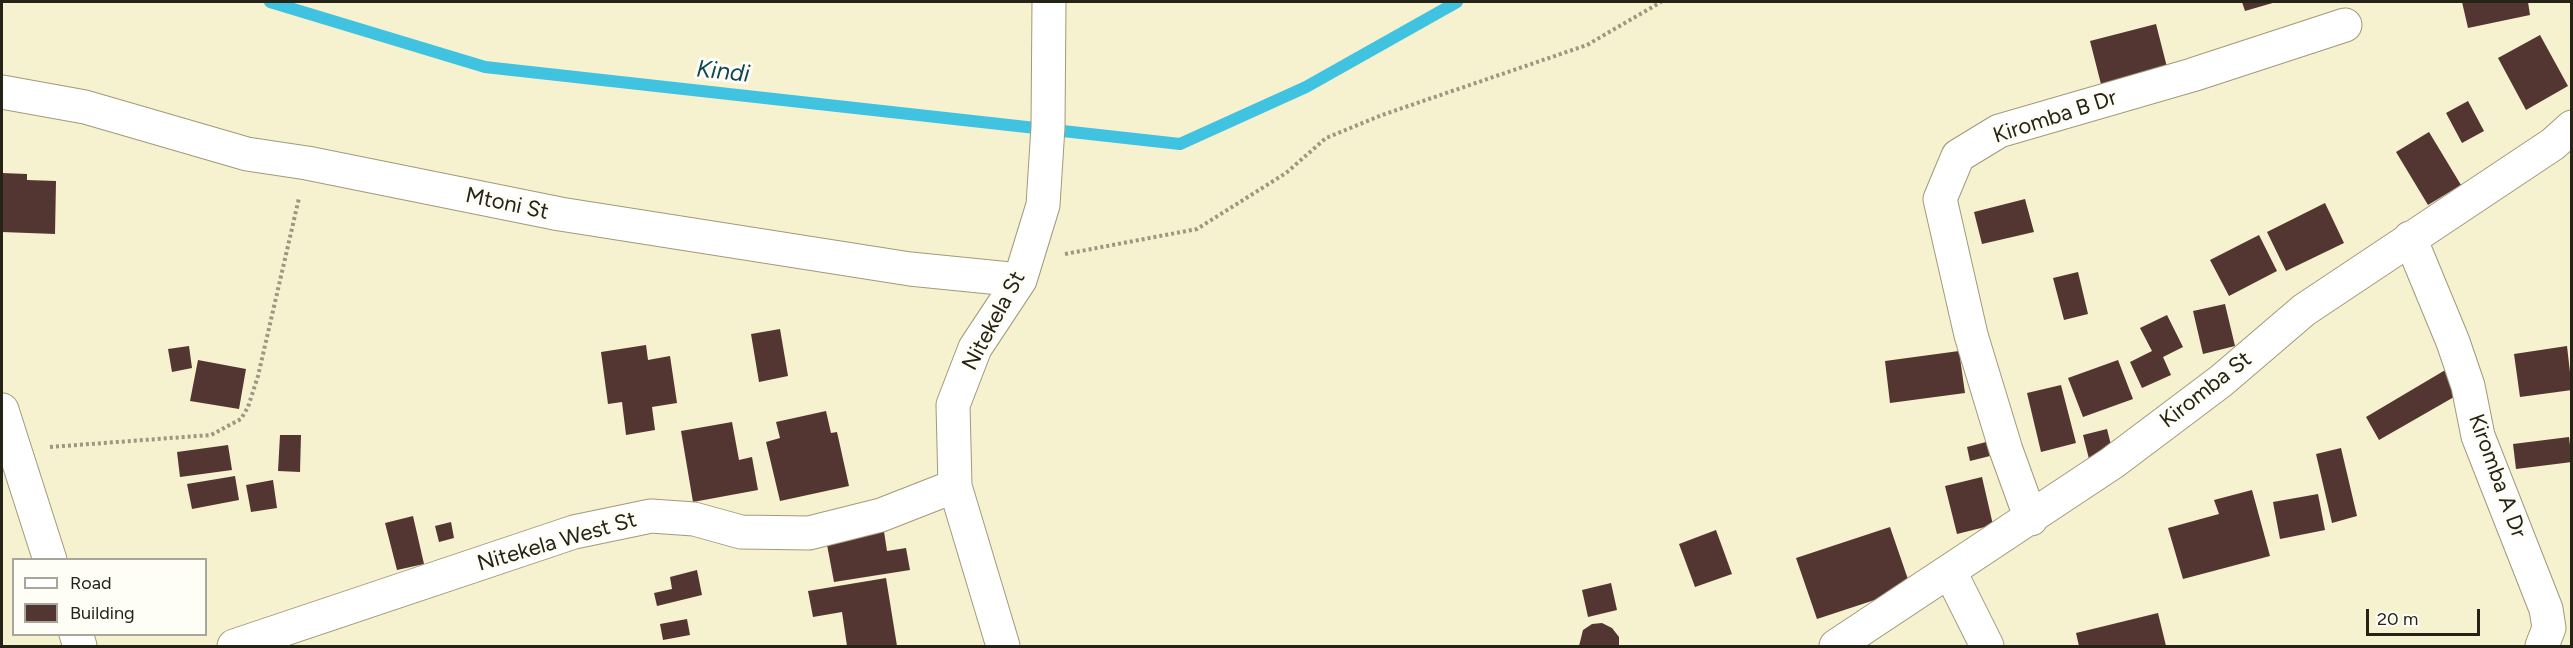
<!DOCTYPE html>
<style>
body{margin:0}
#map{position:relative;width:2573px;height:648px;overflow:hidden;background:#f6f1cf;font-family:Figtree,sans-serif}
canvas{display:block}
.frame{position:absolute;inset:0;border:3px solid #252316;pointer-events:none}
.legend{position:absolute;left:12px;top:558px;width:195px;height:78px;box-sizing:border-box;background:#fefdf6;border:2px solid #a7a69c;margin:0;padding:8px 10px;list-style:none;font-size:18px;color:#252316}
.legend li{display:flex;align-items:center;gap:12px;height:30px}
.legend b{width:30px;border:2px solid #a7a69c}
.scale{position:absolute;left:2366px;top:609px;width:114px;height:27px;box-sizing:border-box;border:3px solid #252316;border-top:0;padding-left:8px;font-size:18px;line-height:21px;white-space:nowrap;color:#252316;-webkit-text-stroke:4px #fefdf6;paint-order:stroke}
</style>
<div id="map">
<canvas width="2573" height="648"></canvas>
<div class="frame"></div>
<ul class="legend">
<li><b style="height:8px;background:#fff"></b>Road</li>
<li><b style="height:16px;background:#533532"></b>Building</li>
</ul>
<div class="scale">20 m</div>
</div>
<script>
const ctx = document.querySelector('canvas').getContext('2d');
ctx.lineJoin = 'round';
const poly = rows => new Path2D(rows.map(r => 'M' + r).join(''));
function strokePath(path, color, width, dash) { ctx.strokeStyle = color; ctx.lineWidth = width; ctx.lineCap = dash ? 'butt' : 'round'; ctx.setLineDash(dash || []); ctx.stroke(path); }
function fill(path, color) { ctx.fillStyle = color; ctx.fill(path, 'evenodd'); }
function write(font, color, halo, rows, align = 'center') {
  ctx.font = font + ' Figtree,sans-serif'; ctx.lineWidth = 6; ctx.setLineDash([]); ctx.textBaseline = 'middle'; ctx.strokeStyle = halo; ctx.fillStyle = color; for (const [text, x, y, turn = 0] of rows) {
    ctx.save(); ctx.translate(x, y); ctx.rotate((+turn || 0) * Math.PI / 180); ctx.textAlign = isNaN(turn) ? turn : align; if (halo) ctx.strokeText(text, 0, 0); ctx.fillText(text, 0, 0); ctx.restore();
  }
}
strokePath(poly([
 [270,2,485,67,1180,144,1306,87,1457,2]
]), '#40c2e1', 12);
fill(poly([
 [2242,2,2276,2,2245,11],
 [2462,2,2528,2,2530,15,2468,28],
 [2156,24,2169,75,2103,92,2090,41],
 [2540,35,2568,86,2526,110,2498,58],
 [2468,101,2484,131,2462,143,2446,113],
 [2429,132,2461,185,2428,205,2396,152],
 [2,173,27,174,27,180,56,181,55,234,2,232],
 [2025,199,2034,232,1982,244,1974,212],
 [2325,203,2344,243,2286,271,2267,232],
 [2259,235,2277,271,2229,296,2210,260],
 [2078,272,2088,314,2064,320,2053,278],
 [2225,304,2235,346,2203,354,2193,311],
 [2167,315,2183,347,2163,357,2171,375,2142,388,2130,362,2152,351,2140,328],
 [780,329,788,376,759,382,751,334],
 [646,345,648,360,670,356,677,403,652,407,655,430,626,435,622,402,608,404,601,352],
 [189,346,192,368,172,372,168,349],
 [2567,346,2572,390,2520,397,2514,354],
 [1959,351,1965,393,1890,403,1885,361],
 [198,360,246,369,239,409,190,401],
 [2118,360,2133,399,2083,417,2068,378],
 [2447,369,2461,393,2379,440,2366,417],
 [2061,385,2076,443,2041,452,2027,393],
 [826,411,831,433,837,432,849,486,780,501,766,442,780,438,776,422],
 [732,422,739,460,752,457,758,490,693,502,681,431],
 [2107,429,2113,453,2089,459,2083,435],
 [280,435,301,435,300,472,278,471],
 [2569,437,2572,462,2516,469,2513,444],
 [1986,442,1990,456,1970,461,1967,447],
 [228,445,232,470,180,477,177,452],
 [2341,448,2357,516,2332,523,2316,454],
 [235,476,239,500,192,509,187,484],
 [1982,477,1993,525,1957,534,1945,486],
 [273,480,277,508,251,512,246,485],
 [2252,490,2270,556,2183,579,2168,528,2219,514,2214,500],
 [2318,494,2325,530,2280,539,2273,502],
 [413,516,424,564,397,570,385,523],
 [451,522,454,538,439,542,435,526],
 [883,525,887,551,906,548,910,570,834,582,825,534],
 [1890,527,1911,588,1817,619,1796,558],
 [1716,530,1732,574,1695,587,1679,544],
 [697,570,702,595,657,606,654,593,672,589,670,577],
 [886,578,897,646,847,646,842,612,813,617,808,591],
 [1611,583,1617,610,1588,617,1582,590],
 [2158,613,2166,646,2079,646,2076,633],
 [687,619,690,635,663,640,660,624],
 [1602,623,1612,628,1619,637,1619,646,1579,646,1583,630,1592,624]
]), '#533532');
const minor = poly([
 [2,92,85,107,247,154,307,163,560,214,910,269,1020,280],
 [2410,238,2453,342,2468,386,2478,436,2546,609,2549,628,2542,646],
 [2,410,50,560],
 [2031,519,2006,450,1971,335,1940,199,1958,156,1999,131,2192,75,2345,25],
 [1950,572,1987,646],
 [76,634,80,646],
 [234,646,574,532,651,516,694,519,741,532,809,533,881,515,955,486],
 [1003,646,955,486,953,405,975,348,1020,280,1043,205,1048,127,1049,2],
 [1836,646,2112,463,2221,381,2304,310,2553,144,2572,127]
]);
strokePath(minor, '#a09a7b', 35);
strokePath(poly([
 [1065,254,1197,229,1286,173,1326,138,1382,115,1587,45,1661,2],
 [50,447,211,435,241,419,248,407,258,376,299,198]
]), '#9b987f', 4, [3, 3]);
strokePath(minor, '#fff', 33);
write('22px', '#252316', '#fefdf6', [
 ["Kiromba B Dr",2055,117,-18],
 ["Mtoni St",507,204,12],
 ["Nitekela St",994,321,-62],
 ["Kiromba St",2206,390,-38],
 ["Kiromba A Dr",2497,476,70],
 ["Nitekela West St",557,542,-16]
]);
write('italic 24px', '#0e4654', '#fefdf6', [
 ["Kindi",723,72,6]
]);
</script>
